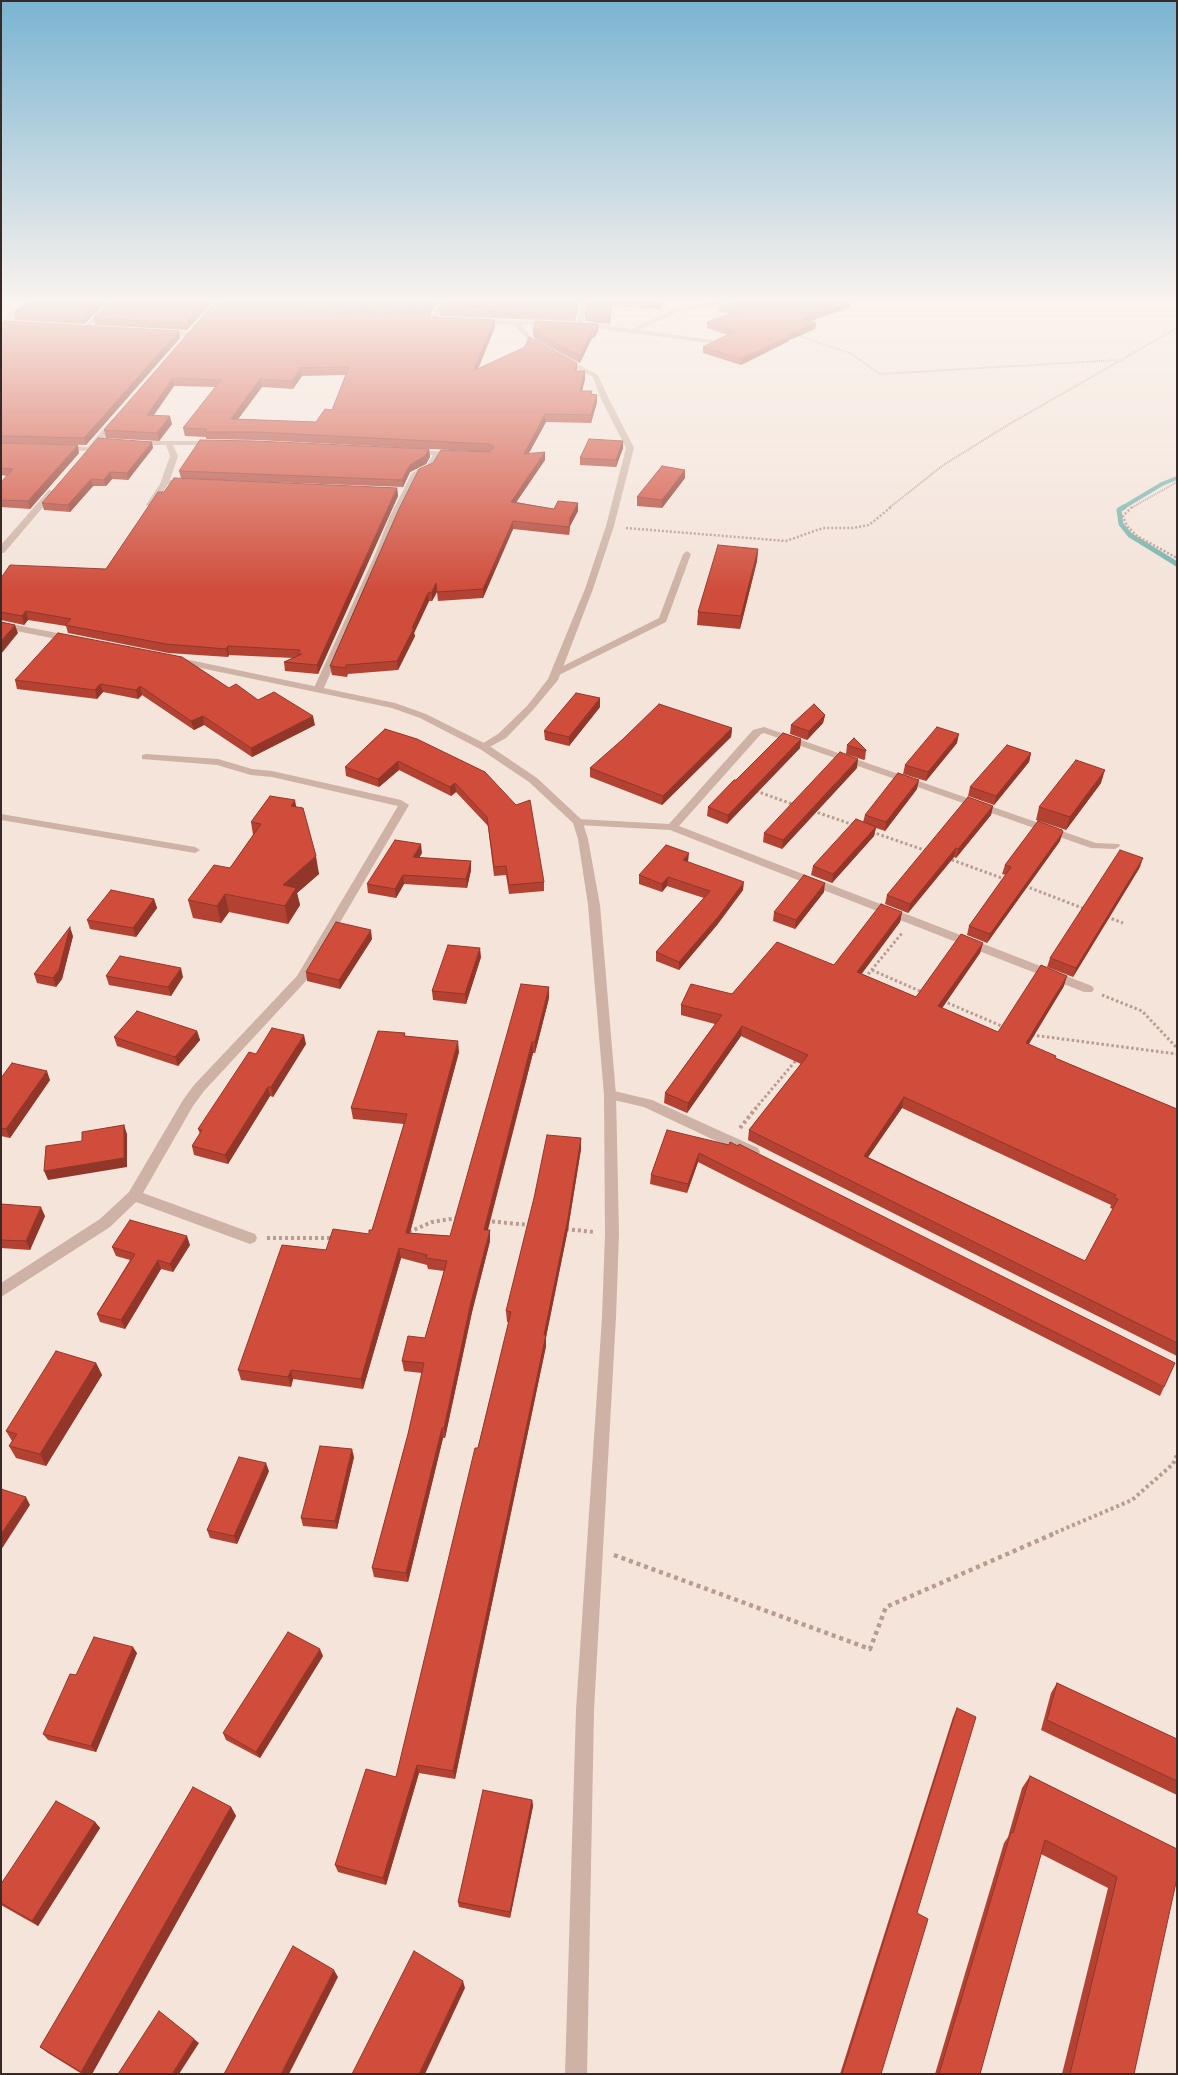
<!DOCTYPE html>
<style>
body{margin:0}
#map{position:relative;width:1178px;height:2075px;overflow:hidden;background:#f4e4da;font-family:"Public Sans",sans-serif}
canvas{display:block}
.frame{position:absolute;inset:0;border:2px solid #382a27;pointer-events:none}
</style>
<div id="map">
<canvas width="1178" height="2075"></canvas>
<div class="frame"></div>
</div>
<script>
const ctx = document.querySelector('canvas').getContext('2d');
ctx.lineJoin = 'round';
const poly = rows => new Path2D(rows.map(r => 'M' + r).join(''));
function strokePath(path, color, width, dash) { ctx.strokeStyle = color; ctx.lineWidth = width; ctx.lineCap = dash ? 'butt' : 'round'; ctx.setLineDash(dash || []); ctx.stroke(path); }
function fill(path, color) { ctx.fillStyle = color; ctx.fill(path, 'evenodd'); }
strokePath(poly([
 [1122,508,1162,484,1177,478]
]), '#76b3ae', 4);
strokePath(poly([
 [1124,507,1119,510,1121,524,1130,535,1177,564]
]), '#76b3ae', 5);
strokePath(poly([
 [2,323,29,299],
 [797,335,852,354,880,374,1118,360],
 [889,508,942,466,1006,426,1177,328],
 [1131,508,1177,482]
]), '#b99c8f', 2, [1, 1]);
strokePath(poly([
 [1132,507,1123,516,1127,526,1137,536,1177,558],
 [626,528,786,541,823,528,853,528,869,525,891,507]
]), '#b99c8f', 2.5, [2, 2]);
strokePath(poly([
 [756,791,795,805],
 [813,811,854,825],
 [872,832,927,851],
 [947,858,1007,880],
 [1025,886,1085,909],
 [1107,917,1123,923],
 [872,970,924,993],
 [865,978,902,933],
 [1102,995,1142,1011,1177,1048],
 [943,1001,1004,1027],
 [1032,1035,1177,1054],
 [755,1109,798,1058]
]), '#b99c8f', 3, [2.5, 2.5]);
strokePath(poly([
 [740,1128,756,1108],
 [486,1221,530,1225],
 [566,1229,594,1232],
 [409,1232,432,1222,457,1218],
 [267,1238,333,1238],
 [1050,1535,1132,1500,1173,1464,1177,1455]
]), '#b99c8f', 4, [3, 3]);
strokePath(poly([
 [614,1555,870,1649,886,1607,1053,1534]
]), '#b99c8f', 4.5, [4, 4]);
fill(poly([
 [687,551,691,554,666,622,559,675,553,675,553,671,659,618,683,554,687,551],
 [1,814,195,847,200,850,195,853,1,820,1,814]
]), '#cdb2a5');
fill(poly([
 [112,299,118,299,88,329,84,329,84,327,112,299],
 [440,299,446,299,435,321,431,321,440,299],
 [582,299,588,299,583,323,632,329,672,310,724,299,733,299,715,306,676,313,640,330,719,341,719,343,717,344,577,326,582,299],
 [480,320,552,322,555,324,552,326,521,325,535,341,545,346,546,347,543,349,531,343,513,325,478,323,478,321,480,320],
 [562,356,598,375,608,397,634,448,614,526,593,589,558,680,533,710,506,738,484,750,480,749,480,745,498,734,527,706,548,679,585,589,606,526,626,448,600,397,593,377,560,359,559,358,562,356],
 [132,441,215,441,219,443,215,445,173,445,178,456,170,480,187,480,191,482,187,484,168,484,153,507,150,507,146,505,160,484,170,456,166,445,135,445,131,443,132,441],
 [60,446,90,447,94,449,90,451,63,450,60,450,60,446],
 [411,450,454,452,458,454,454,456,440,456,433,469,418,476,398,516,382,557,323,690,321,692,315,692,313,690,374,557,390,516,412,473,427,465,433,455,414,454,410,452,411,450],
 [764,727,1096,843,1119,844,1120,846,1115,849,1091,848,764,733,761,734,679,826,1092,986,1094,989,1092,992,1084,992,670,830,578,825,573,822,578,819,669,824,753,730,764,727],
 [146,754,218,759,252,769,272,771,401,800,409,805,305,982,204,1091,193,1106,143,1193,255,1234,257,1238,255,1242,250,1244,136,1202,110,1227,1,1297,1,1283,100,1219,129,1192,183,1100,194,1085,297,976,398,806,272,777,251,775,217,765,142,759,142,755,146,754],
 [610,1090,652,1100,758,1148,760,1152,758,1156,753,1157,748,1156,644,1107,605,1098,604,1095,605,1092,610,1090]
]), '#cdb2a5');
fill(poly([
 [217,299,223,299,205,320,201,320,201,318,217,299],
 [161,332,190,332,193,334,190,336,163,335,161,334,161,332],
 [112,419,119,421,92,453,86,453,86,449,112,419],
 [49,490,56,492,4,553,1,553,1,545,49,490],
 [1,622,72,636,77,639,72,642,1,628,1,622],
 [175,657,395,703,426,714,488,745,537,778,582,820,588,839,600,905,616,1095,619,1234,616,1317,594,1710,587,2074,565,2074,576,1710,602,1317,605,1234,604,1095,588,905,578,839,573,823,529,782,480,749,420,718,392,708,172,662,172,658,175,657]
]), '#cdb2a5');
fill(poly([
 [110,299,84,324,15,320,14,313],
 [113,299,215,299,187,330,95,325,93,318],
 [219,299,438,299,430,316,220,306],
 [580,299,575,321,440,316,439,310],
 [589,299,664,299,660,309,612,306,610,324,585,321,585,315],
 [212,306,495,320,495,327,478,369,585,371,585,379,582,391,592,391,592,394,597,395,597,402,591,423,546,422,529,453,545,460,516,502,554,509,578,503,578,511,570,526,569,535,513,529,483,598,438,601,437,592,432,601,429,601,414,633,415,636,398,670,348,674,347,677,332,675,330,666,470,451,257,440,206,439,206,437,185,436,183,428,215,387,174,386,154,415,172,424,159,441,106,438,104,430],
 [346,375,332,410,316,422,238,419,262,387,293,389,302,376],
 [719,306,850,307,811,321,816,323,815,329,789,340,789,341,741,365,703,353,703,347,728,335,707,328,707,322,731,314,719,312],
 [1,324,180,338,86,445,1,443],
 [533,329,598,331,594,338,592,338,580,363,536,340,533,336],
 [623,441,623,448,616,467,580,465,580,458],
 [1,443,79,453,30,509,1,507,1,482,7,476,1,475],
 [153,448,128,480,112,479,106,486,93,486,70,512,44,510,42,503],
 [429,449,430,457,426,464,410,472,403,487,216,480,397,488,398,496,318,674,285,671,284,662,294,658,229,655,228,657,168,653,68,633,66,626,28,620,24,625,1,620,1,578,106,569,164,492,181,478,179,471],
 [685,470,685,478,662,508,637,506,637,497],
 [758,549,757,561,740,629,697,625,698,612],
 [15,680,229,688,315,725,252,757,204,725,194,730,142,695,138,699,103,692,97,699,17,689],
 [600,707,569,746,545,740,544,731],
 [825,715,823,723,807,740,790,734,791,725],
 [732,728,731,737,662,805,590,777,590,768],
 [385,729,485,772,544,882,544,891,509,894,506,875,494,876,488,826,456,792,451,796,399,770,379,787,346,776,345,767],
 [801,739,800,748,727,824,707,816,708,807,736,780],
 [957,743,926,781,903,774,905,765],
 [847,745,866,750,865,759,864,760,846,754],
 [1031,753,1029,762,994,805,968,796,970,787],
 [857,768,782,849,763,842,764,833],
 [1101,783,1066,830,1036,820,1039,807],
 [917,789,885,831,876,828,874,836,832,883,811,875,813,866,863,822,865,815],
 [993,806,991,815,956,858,954,857,908,913,885,904,887,895],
 [297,807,319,874,297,893,300,905,288,924,229,912,221,923,193,918,188,900,230,868,253,835,251,822],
 [1060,841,987,943,967,935,969,926,1006,875,1002,874,1005,865],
 [422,853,419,858,471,861,471,870,467,888,404,884,396,898,368,893,367,884],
 [688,862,743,890,717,925,679,970,656,961,656,952,704,898,667,886,662,892,639,884,639,875],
 [1140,867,1073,977,1047,967,1050,958],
 [824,892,795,929,773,921,774,912],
 [154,899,157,908,136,937,90,929,87,920],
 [902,912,900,922,861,974,916,997,983,943,980,953,942,1008,998,1032,1064,986,1028,1044,1055,1058,1177,1109,1177,1356,748,1140,749,1130,801,1064,741,1036,687,1113,664,1103,665,1093,715,1024,681,1015,681,1005,732,994,834,965],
 [902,1108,1111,1205,1110,1208,1113,1209,1085,1261,868,1157],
 [73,936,62,979,56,987,37,983,34,974],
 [372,939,340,989,307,981,306,972],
 [481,957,466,1004,433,1000,432,991],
 [106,976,183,977,171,996,109,985],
 [549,998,535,1053,533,1053,488,1230,490,1241,472,1312,445,1438,443,1438,408,1582,374,1577,372,1568,408,1434,422,1373,404,1371,402,1361,425,1338,444,1271,428,1269,427,1265,401,1258,363,1389,293,1379,291,1387,241,1380,238,1370,326,1250,369,1234,372,1230,404,1124,353,1119,351,1108,405,1033,405,1036,459,1052,410,1233,450,1236],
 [197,1031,200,1040,178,1066,117,1046,114,1037],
 [306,1044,273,1097,270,1096,228,1164,194,1155,192,1146,200,1134,198,1129,256,1054],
 [1,1078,50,1080,10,1138,1,1136],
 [667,1130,1164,1387,1160,1396,698,1162,687,1193,650,1184,651,1175],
 [581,1138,581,1149,568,1229,546,1337,546,1346,455,1779,419,1773,386,1885,338,1872,335,1865,396,1777,509,1322,507,1322,506,1311],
 [1,1204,45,1216,30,1250,1,1248],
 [190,1245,173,1272,161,1269,125,1329,100,1322,97,1314,130,1260,116,1256,112,1247],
 [96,1363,102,1375,46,1466,16,1458,9,1446,12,1441,6,1431],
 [354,1457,337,1529,303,1526,301,1518],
 [269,1471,237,1544,210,1538,207,1530],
 [137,1653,96,1752,48,1740,43,1734,76,1675],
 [323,1656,260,1758,226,1740,223,1733],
 [1057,1683,1177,1739,1177,1795,1041,1730,1051,1693],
 [957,1708,917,1913,881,2074,840,2074,953,1717],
 [1030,1776,1177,1849,1134,2074,1062,2074,1108,1888,1041,1854,980,2074,935,2074,1004,1843,1008,1837,1022,1788],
 [532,1800,533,1806,510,1918,459,1907,458,1902],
 [231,1807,236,1816,92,2074,82,2074,48,2053,40,2047],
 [95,1822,100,1828,38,1926,1,1905,1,1884]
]), '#b34233');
fill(poly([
 [102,299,110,299,84,324,83,317],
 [208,299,215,299,187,330,186,323],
 [434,299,438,299,430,316,429,310],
 [578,299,580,299,575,321,574,314],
 [662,299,664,299,660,309,661,303],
 [852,299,850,307,802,324,803,319],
 [612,300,612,306,610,324,610,317],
 [495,320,495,327,474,379,473,371],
 [816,323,815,329,789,340,789,341,741,365,741,359,788,335],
 [598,324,598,331,594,338,594,331],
 [179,331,180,338,86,445,84,438],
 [592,331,592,338,580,363,580,356],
 [577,363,577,370,574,371],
 [300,368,302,376,293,389,292,381],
 [585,371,585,379,580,399,580,391],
 [173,378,174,386,148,423,147,415],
 [260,379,262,387,233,426,231,419],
 [597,395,597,402,591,423,591,415],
 [545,414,546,422,524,462,524,454],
 [170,416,172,424,159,441,157,433],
 [623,441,623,448,616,467,616,460],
 [152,442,153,448,128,480,127,473],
 [78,445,79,453,30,509,28,501],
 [429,449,430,457,426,464,410,472,403,487,402,480,410,465],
 [545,452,545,460,511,510,511,502],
 [685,470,685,478,662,508,662,500],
 [110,472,112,479,106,486,104,480],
 [91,479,93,486,70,512,68,505],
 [397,488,398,496,318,674,317,665],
 [578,503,578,511,570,526,569,535,569,527,570,518],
 [513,521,513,529,483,598,483,589],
 [758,549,757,561,740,629,741,616],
 [436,583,437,592,432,601,432,592],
 [428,593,429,601,414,633,415,636,398,670,397,661],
 [26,611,28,620,24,625,22,616],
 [15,625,18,633,1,654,1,641],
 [228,646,229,655,228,657,226,649],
 [100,684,103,692,97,699,95,690],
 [140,686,142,695,138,699,136,690],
 [600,698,600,707,569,746,569,737],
 [825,715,823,723,807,740,809,731],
 [203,716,204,725,194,730,191,721],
 [313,716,315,725,252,757,251,748],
 [732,728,731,737,662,805,663,796],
 [959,734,957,743,926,781,928,772],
 [801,739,800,748,727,824,728,815],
 [1031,753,1029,762,994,805,996,796],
 [858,759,857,768,782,849,783,840],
 [398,761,399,770,379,787,378,779],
 [1105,770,1101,783,1066,830,1070,817],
 [919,780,917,789,885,831,886,822],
 [455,783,456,792,451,796,450,787],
 [295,800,298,817,291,806],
 [993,806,991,815,956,858,958,849],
 [876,827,874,836,832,883,833,874],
 [1063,832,1060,841,987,943,990,934],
 [421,844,422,853,414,866,413,857],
 [956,848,954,857,908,913,910,904],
 [689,853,688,862,683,860],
 [316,856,319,874,297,893,300,905,288,924,285,906,283,885],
 [1143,858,1140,867,1073,977,1076,968],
 [471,861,471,870,467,888,466,879],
 [403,875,404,884,396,898,395,889],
 [668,877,667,886,662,892,662,884],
 [744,882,743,890,717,925,679,970,679,962],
 [825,883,824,892,795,929,796,920],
 [225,894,229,912,221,923,217,906],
 [154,899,157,908,136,937,133,928],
 [902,912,900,922,855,983,857,972],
 [70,927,73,936,62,979,56,987,53,978],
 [371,930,372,939,340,989,339,980],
 [983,943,980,953,936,1017,938,1006],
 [480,948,481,957,466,1004,465,994],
 [181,968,183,977,171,996,168,987],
 [1067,976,1064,986,1023,1054,1026,1043],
 [549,987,549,998,535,1053,535,1042],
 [742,1026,741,1036,687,1113,688,1103],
 [197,1031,200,1040,178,1066,175,1057],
 [304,1035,306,1044,273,1097,271,1087],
 [458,1041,459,1052,407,1243,406,1233],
 [532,1042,533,1053,485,1240,484,1230],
 [47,1071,50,1080,10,1138,6,1129],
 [268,1087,270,1096,228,1164,225,1155],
 [904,1097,902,1108,862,1166,864,1156],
 [124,1125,127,1134,127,1167,48,1180,44,1171],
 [581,1138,581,1149,568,1229,546,1337,546,1346,455,1779,453,1771,544,1335],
 [699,1153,698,1162,687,1193,688,1184],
 [41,1207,45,1216,30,1250,26,1241],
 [490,1230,490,1241,472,1312,445,1438,444,1428,471,1302],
 [187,1236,190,1245,173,1272,170,1264],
 [399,1248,401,1258,363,1389,361,1379],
 [158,1260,161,1269,125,1329,121,1320],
 [96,1363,102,1375,46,1466,40,1454],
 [291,1370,293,1379,291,1387,288,1377],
 [442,1428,443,1438,408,1582,406,1573],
 [352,1449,354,1457,337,1529,335,1521],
 [266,1463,269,1471,237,1544,234,1536],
 [26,1497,30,1505,1,1550,1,1534],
 [133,1647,137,1653,96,1752,91,1746],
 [320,1649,323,1656,260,1758,256,1752],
 [417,1765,419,1773,386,1885,383,1878],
 [532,1800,533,1806,510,1918,510,1912],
 [231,1807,236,1816,92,2074,84,2074,81,2072],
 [95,1822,100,1828,38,1926,32,1921],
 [334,1970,338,1977,289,2074,281,2074],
 [463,1981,465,1988,425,2074,419,2074],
 [194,2039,199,2043,179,2074,172,2074]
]), '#923629');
const building = poly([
 [31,299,102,299,83,317,14,313,31,299],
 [113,299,208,299,186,323,93,318,113,299],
 [219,299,434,299,429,310,219,299],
 [445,299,578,299,574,314,439,310,445,299],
 [589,299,662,299,661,303,612,300,610,317,585,315,589,299],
 [741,299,851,299,851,301,803,319,816,323,788,335,789,336,741,359,703,347,735,331,707,322,742,310,719,306,741,299],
 [212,306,495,320,473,371,525,347,529,337,577,363,574,371,585,371,580,391,592,391,591,394,597,395,591,415,545,414,524,454,545,452,511,502,554,509,558,501,578,503,570,518,569,527,513,521,483,589,437,592,436,583,432,592,428,593,412,628,414,628,397,661,346,665,346,668,330,666,399,509,419,469,433,463,441,450,489,452,494,447,489,444,256,432,205,432,207,429,183,428,221,380,173,378,147,415,170,416,157,433,104,430,212,306],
 [349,367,332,410,325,409,316,422,231,419,260,379,292,381,300,368,349,367],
 [5,321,179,331,84,438,1,436,1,324,5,321],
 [536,321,598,324,594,331,592,331,580,356,536,333,533,329,536,321],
 [98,438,152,442,127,473,110,472,104,480,91,479,68,505,42,503,98,438],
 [589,439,623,441,616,460,580,458,589,439],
 [200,440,256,441,429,449,425,456,410,465,402,480,179,471,200,440],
 [1,443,78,445,28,501,1,500,1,482,13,469,1,468,1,443],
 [662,466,685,470,662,500,637,497,662,466],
 [174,478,397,488,317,665,284,662,302,654,298,654,300,650,228,646,226,649,166,644,65,625,71,619,26,611,22,616,1,612,1,578,10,565,106,569,158,492,164,492,174,478],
 [718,545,758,549,741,616,698,612,718,545],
 [1,622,15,625,1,641,1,622],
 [58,633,182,657,229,688,236,684,258,700,274,692,313,716,251,748,203,716,191,721,140,686,136,690,100,684,95,690,15,680,58,633],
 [576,693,600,698,569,737,544,731,576,693],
 [659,704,732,728,663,796,590,768,623,739,659,704],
 [814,704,825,715,809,731,791,725,814,704],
 [937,727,959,734,928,772,905,765,937,727],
 [385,729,417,739,485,772,516,805,530,800,544,882,509,885,506,866,494,867,487,817,455,783,450,787,398,761,378,779,345,767,385,729],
 [783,733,801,739,728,815,708,807,734,780,736,780,783,733],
 [854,738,866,750,866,751,847,745,854,738],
 [1007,745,1031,753,996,796,970,787,1007,745],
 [840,752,858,759,783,840,764,833,840,752],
 [1076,760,1105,770,1070,817,1039,807,1076,760],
 [898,773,919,780,886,822,865,815,898,773],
 [270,796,295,800,291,806,303,808,316,856,283,885,296,888,285,906,225,894,217,906,188,900,214,865,230,868,261,824,251,822,270,796],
 [968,797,993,806,958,849,956,848,910,904,887,895,968,797],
 [856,819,876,827,833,874,813,866,856,819],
 [1038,821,1062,830,1063,832,990,934,969,926,1011,867,1005,865,1038,821],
 [395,840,421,844,413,857,471,861,466,879,403,875,395,889,367,884,395,840],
 [666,845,689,853,683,860,744,882,718,917,679,962,656,952,710,891,668,877,662,884,639,875,666,845],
 [1120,850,1143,858,1076,968,1050,958,1120,850],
 [804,875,825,883,796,920,774,912,804,875],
 [111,890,154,899,133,928,87,920,111,890],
 [881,904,902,912,857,972,916,997,961,934,983,943,938,1006,998,1032,1041,965,1067,976,1026,1043,1056,1056,1055,1058,1177,1109,1177,1343,749,1130,808,1055,742,1026,688,1103,665,1093,722,1015,681,1005,691,984,732,994,777,942,834,965,881,904],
 [904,1097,1116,1195,1114,1198,1118,1199,1085,1261,864,1156,904,1097],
 [336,922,371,930,339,980,306,972,336,922],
 [70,927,59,970,53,978,34,974,70,927],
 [448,945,480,948,465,994,432,991,448,945],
 [120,956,181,968,168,987,106,976,120,956],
 [521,984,549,987,535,1042,532,1042,484,1230,490,1230,471,1302,444,1428,442,1428,406,1573,372,1568,408,1434,424,1363,402,1361,408,1336,425,1338,447,1261,426,1258,427,1255,399,1248,361,1379,291,1370,288,1377,238,1370,282,1245,326,1250,333,1229,369,1234,369,1230,372,1230,407,1114,351,1108,378,1031,405,1033,404,1036,458,1041,406,1233,450,1236,521,984],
 [137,1011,197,1031,175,1057,114,1037,137,1011],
 [272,1028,304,1035,271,1087,268,1087,225,1155,192,1146,202,1130,198,1129,249,1052,256,1054,272,1028],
 [12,1063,47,1071,6,1129,1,1128,1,1078,12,1063],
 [124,1125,124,1158,44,1171,46,1146,82,1141,82,1132,124,1125],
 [667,1130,729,1145,730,1142,738,1146,739,1144,1175,1363,1164,1387,699,1153,688,1184,651,1175,667,1130],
 [547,1135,581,1138,568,1218,544,1335,546,1335,453,1771,417,1765,383,1878,335,1865,366,1769,396,1777,475,1448,478,1448,511,1312,506,1311,534,1198,547,1135],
 [1,1204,41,1207,26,1241,1,1240,1,1204],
 [130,1220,187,1236,170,1264,158,1260,121,1320,97,1314,135,1254,112,1247,130,1220],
 [56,1351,96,1363,40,1454,9,1446,17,1434,6,1431,56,1351],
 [320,1446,352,1449,335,1521,301,1518,320,1446],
 [239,1457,266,1463,234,1536,207,1530,239,1457],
 [1,1489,26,1497,1,1534,1,1489],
 [288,1632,320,1649,256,1752,223,1733,288,1632],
 [94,1637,133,1647,91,1746,43,1734,70,1674,76,1675,94,1637],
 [1057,1683,1177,1739,1177,1781,1047,1720,1057,1683],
 [957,1708,976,1717,917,1913,928,1919,881,2074,842,2074,957,1708],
 [1030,1776,1177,1849,1177,1878,1134,2074,1070,2074,1117,1877,1045,1840,980,2074,939,2074,1011,1832,1013,1833,1030,1776],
 [193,1787,231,1807,81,2072,40,2047,193,1787],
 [483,1790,532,1800,510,1912,458,1902,483,1790],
 [56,1801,95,1822,32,1921,1,1903,1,1884,56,1801],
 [293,1946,334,1970,281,2074,224,2074,293,1946],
 [414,1951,463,1981,419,2074,352,2074,414,1951],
 [159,2011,194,2039,172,2074,118,2074,159,2011]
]);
fill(building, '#d04d3b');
strokePath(building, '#923629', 1);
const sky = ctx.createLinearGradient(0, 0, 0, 589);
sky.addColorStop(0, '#7ab4d1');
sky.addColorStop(0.51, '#faf3ee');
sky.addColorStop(1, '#faf3ee00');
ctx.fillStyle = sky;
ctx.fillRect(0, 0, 1178, 589);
</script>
